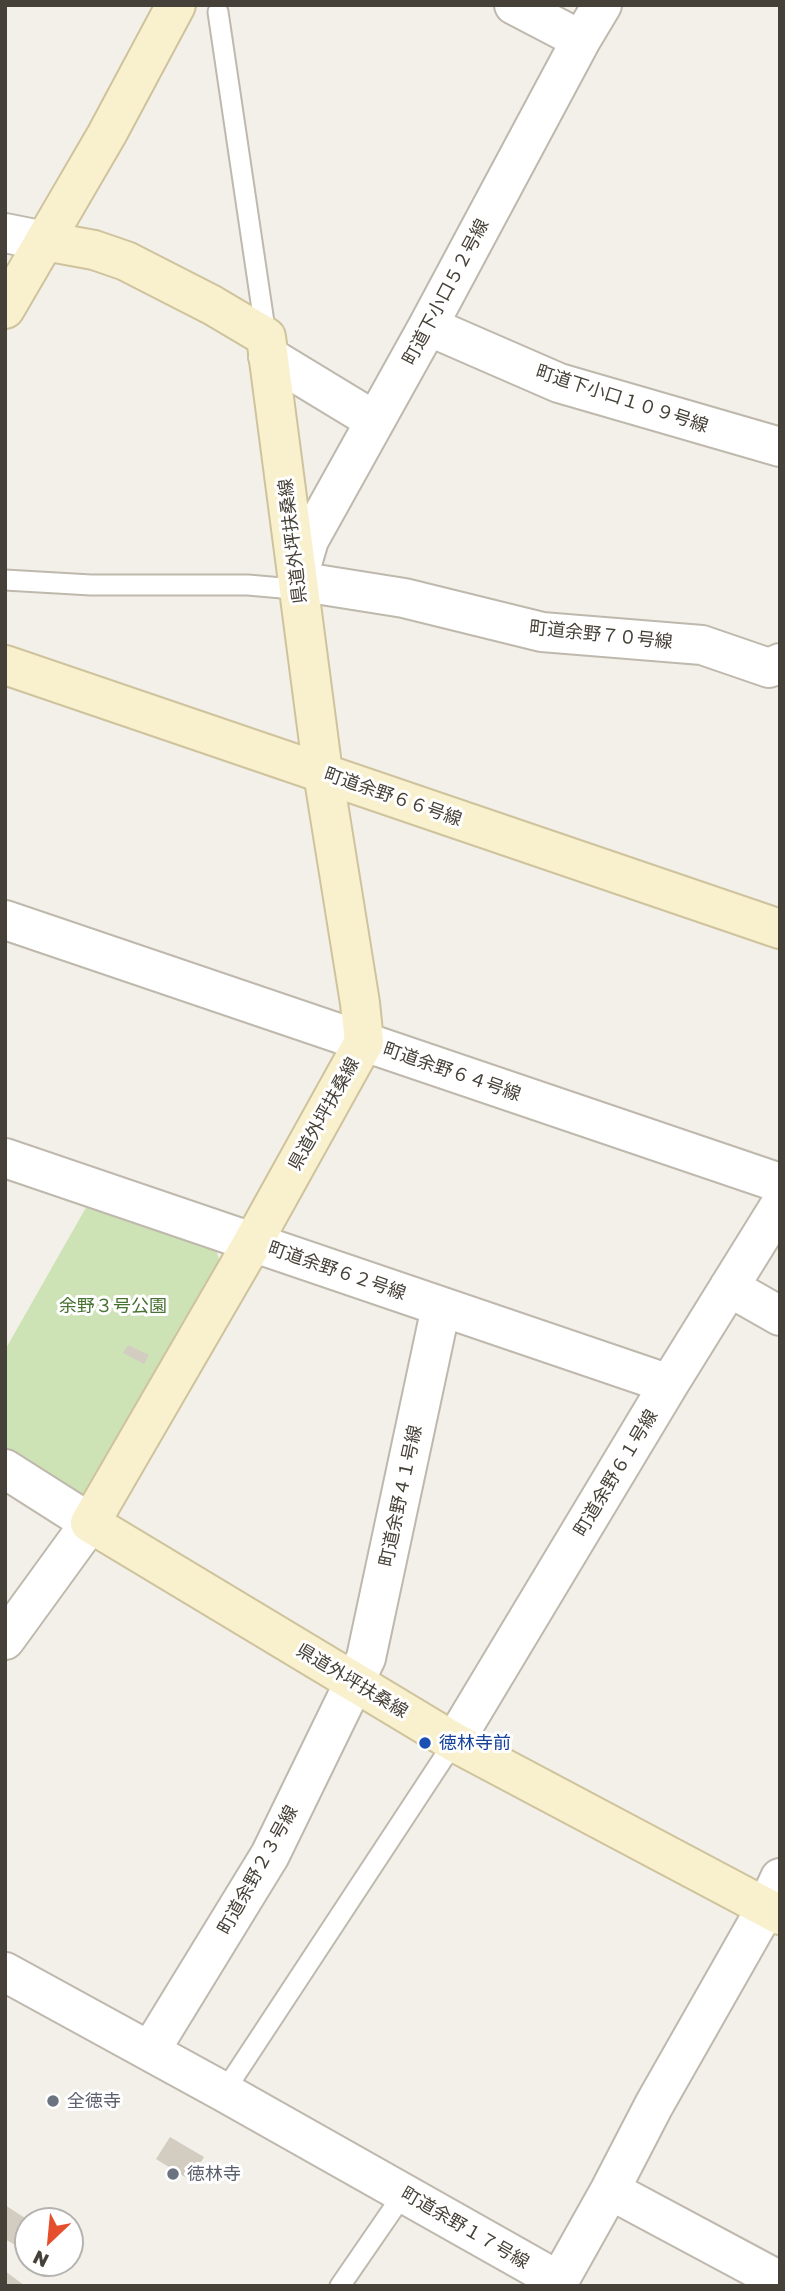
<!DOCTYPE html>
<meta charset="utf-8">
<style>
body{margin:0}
#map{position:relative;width:785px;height:2291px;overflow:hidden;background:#f3f0e9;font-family:"Golos Text",sans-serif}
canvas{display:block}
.frame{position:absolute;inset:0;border:7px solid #464138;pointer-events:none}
.north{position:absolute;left:14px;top:2207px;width:70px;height:70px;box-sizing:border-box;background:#fff;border:2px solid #b5b3af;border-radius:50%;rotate:206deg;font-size:19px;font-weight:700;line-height:28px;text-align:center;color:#464138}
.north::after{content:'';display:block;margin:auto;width:24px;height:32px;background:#e54f2e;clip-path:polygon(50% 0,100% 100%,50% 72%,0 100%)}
</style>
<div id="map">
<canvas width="785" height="2291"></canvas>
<div class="frame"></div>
<div class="north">N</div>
</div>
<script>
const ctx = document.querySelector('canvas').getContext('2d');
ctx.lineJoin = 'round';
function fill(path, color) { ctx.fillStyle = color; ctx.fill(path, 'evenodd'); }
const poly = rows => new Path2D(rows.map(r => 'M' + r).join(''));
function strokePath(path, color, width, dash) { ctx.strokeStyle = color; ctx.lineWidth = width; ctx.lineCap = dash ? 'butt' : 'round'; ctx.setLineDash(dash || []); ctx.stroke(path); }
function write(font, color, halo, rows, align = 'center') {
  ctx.font = font + ' "Golos Text","Noto Sans JP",sans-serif'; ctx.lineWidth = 6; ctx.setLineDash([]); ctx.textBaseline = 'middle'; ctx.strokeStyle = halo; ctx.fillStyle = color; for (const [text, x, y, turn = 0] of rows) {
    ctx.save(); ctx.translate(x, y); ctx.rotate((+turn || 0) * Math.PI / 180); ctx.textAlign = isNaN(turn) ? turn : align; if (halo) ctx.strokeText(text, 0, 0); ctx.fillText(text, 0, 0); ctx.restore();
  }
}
fill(poly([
 [88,1204,215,1247,220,1262,90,1492,75,1495,5,1452,5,1350]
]), '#cde3b6');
fill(poly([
 [128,1345,149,1355,144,1364,123,1353],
 [170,2137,204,2157,190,2180,156,2159],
 [5,2205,28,2220,28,2224,15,2245,5,2239],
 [5,2271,25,2286,5,2286]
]), '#d3ccc0');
const lane = poly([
 [218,12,266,336],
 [5,580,91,585,248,585,282,588,297,581],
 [224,2092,454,1742],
 [340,2286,404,2193]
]);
const street = poly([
 [514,5,581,40],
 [602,5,581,40,428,326,309,540,297,581,404,598,542,632,702,645,769,668,780,663],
 [5,233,45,241],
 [428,326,559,383,780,447],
 [268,356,375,421],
 [5,920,780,1183],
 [5,1158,669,1384],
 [729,1287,780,1316],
 [5,1469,90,1523,5,1640],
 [454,1742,669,1384,780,1205],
 [5,1972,224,2092,559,2281,610,2190,654,2105,766,1908,780,1878],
 [150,2051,270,1855,366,1658,441,1307],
 [610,2190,780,2281]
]);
const secondary = poly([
 [45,241,94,250,126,261,212,305,266,337,323,773,360,1003,364,1042,253,1242,90,1523,454,1742,780,1915],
 [5,309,107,134,176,5],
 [5,665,780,929]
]);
strokePath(lane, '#beb8ad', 23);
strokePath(street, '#beb8ad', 42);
strokePath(secondary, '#cec39d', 42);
strokePath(lane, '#fff', 19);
strokePath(street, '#fff', 38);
strokePath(secondary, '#f9f0cd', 38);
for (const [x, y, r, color] of [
 [425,1743,7,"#1a4fb4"],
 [53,2101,7,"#6b7280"],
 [173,2174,7,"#6b7280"]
]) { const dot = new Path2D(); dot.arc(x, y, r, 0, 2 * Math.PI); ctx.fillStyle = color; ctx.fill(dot); strokePath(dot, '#fff', 2.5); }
write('18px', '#464138', '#fff', [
 ["町道下小口５２号線",446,292,-62],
 ["町道下小口１０９号線",622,399,18],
 ["県道外坪扶桑線",293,541,-97],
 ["町道余野７０号線",601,635,6],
 ["町道余野６６号線",393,797,19],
 ["町道余野６４号線",452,1072,19],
 ["県道外坪扶桑線",324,1114,-61],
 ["町道余野６２号線",337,1271,19],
 ["町道余野６１号線",616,1473,-59],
 ["町道余野４１号線",401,1496,-78],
 ["県道外坪扶桑線",352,1681,31],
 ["町道余野２３号線",258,1870,-61],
 ["町道余野１７号線",465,2228,30]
]);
write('18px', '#487231', '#fff', [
 ["余野３号公園",113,1306]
]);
write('18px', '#164399', '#fff', [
 ["徳林寺前",439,1743]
], 'left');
write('18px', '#5b616d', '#fff', [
 ["全徳寺",67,2101],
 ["徳林寺",187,2174]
], 'left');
</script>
